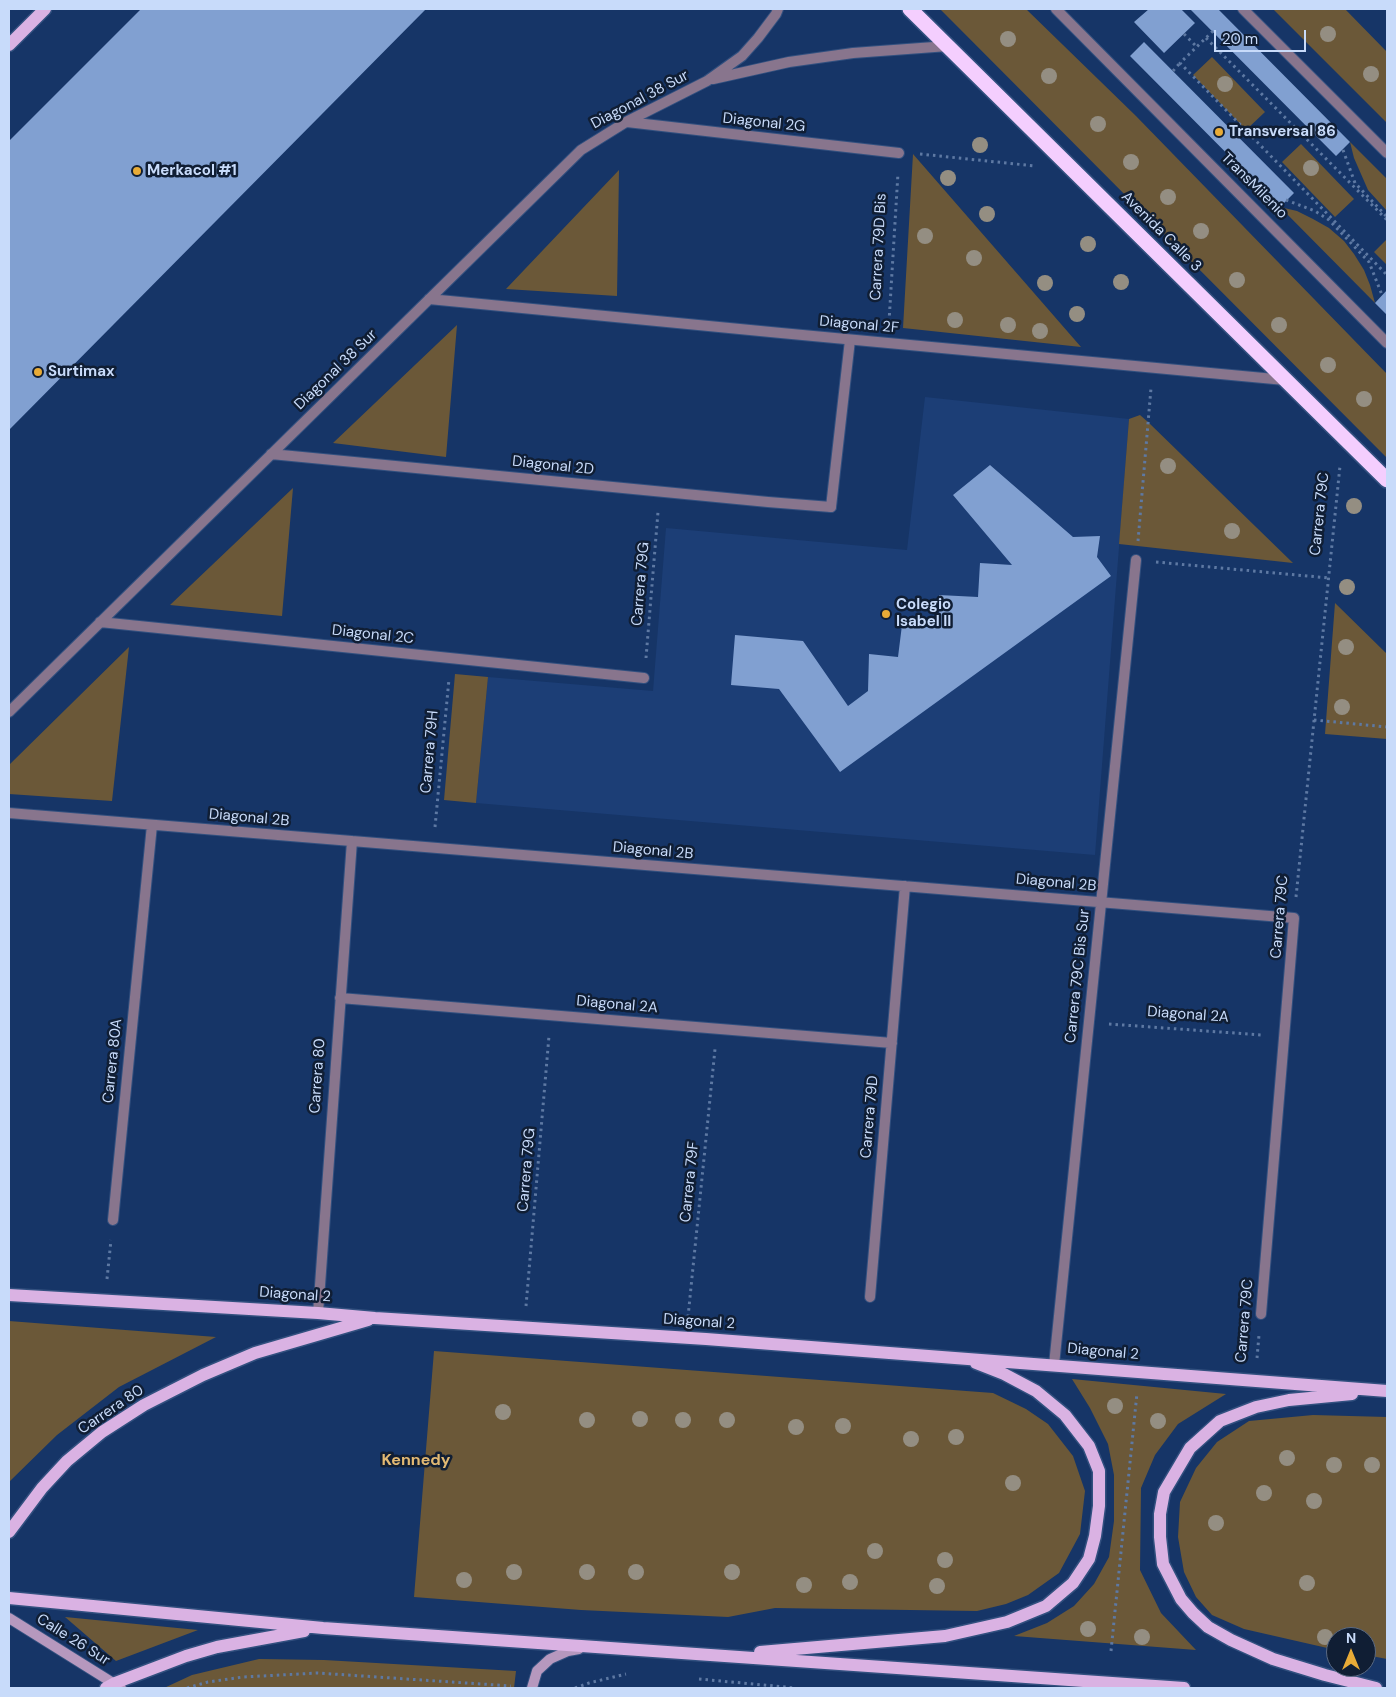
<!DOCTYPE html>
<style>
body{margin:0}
#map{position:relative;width:1396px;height:1697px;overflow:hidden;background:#163567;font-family:"DM Sans",sans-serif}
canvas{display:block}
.frame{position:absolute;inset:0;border:10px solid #c8dbfa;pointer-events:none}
.north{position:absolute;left:1326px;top:1627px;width:50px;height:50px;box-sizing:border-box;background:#101e34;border:1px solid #5a6a83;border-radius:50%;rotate:0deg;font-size:14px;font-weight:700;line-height:20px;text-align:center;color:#c8dbfa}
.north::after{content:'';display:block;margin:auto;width:18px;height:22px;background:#e8ab37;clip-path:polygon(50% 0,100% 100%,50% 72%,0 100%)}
.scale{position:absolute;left:1214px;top:30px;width:92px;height:22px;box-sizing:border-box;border:2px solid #c8dbfa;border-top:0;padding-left:6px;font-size:15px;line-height:18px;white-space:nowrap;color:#c8dbfa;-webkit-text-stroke:4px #101e34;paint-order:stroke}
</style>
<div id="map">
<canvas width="1396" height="1697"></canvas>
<div class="frame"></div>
<div class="north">N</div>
<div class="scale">20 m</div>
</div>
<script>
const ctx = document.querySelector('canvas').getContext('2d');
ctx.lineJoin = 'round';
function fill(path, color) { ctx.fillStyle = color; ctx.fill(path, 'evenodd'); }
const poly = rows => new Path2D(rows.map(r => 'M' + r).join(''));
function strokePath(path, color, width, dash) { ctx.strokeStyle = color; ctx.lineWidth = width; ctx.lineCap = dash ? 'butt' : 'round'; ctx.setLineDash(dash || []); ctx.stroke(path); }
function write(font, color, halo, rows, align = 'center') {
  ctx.font = font + ' "DM Sans",sans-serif'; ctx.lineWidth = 5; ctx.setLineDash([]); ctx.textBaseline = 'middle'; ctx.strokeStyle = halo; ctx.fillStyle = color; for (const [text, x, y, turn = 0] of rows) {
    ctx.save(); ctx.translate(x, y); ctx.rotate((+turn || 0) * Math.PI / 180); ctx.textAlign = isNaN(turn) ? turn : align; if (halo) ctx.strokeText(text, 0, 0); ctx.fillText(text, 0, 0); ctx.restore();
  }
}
fill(poly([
 [925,397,1129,419,1095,855,476,803,488,677,653,691,666,528,907,550]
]), '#1c3e76');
fill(poly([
 [940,9,1026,9,1136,116,1387,374,1387,458],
 [1273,9,1345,9,1387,52,1387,123],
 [1212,57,1265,112,1246,130,1193,75],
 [1350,142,1387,179,1387,211,1368,190,1354,158],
 [1301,144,1354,199,1335,217,1282,162],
 [913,154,1081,347,903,328],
 [619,170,617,296,506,289],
 [1280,207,1297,211,1313,219,1329,228,1344,241,1354,254,1364,270,1370,285,1375,303],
 [1387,239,1387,265,1374,252],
 [457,325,446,457,333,443],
 [1140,415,1148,422,1293,563,1119,544,1129,419],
 [293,488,282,616,170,605],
 [1335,603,1387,654,1387,739,1325,734],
 [129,647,112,801,9,794,9,765],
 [455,674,488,677,476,803,444,800],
 [9,1321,216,1337,119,1387,57,1435,9,1482],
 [434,1351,993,1393,1026,1409,1048,1424,1073,1456,1085,1491,1080,1534,1059,1573,1028,1595,1006,1604,977,1611,775,1608,728,1617,581,1610,414,1597],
 [1072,1379,1226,1394,1178,1424,1155,1455,1141,1488,1140,1570,1161,1613,1196,1650,1014,1636,1047,1623,1074,1606,1094,1584,1109,1557,1114,1521,1114,1475,1108,1444,1090,1408],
 [1313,1415,1387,1417,1387,1659,1366,1655,1366,1637,1336,1637,1336,1650,1244,1629,1212,1615,1196,1597,1184,1572,1178,1537,1180,1502,1196,1468,1217,1442,1249,1421],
 [65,1617,198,1630,116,1661],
 [259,1659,324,1660,516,1671,514,1688,164,1688,192,1675]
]), '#6b5838');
fill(poly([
 [141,9,426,9,9,430,9,141],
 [1149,9,1181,9,1195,23,1164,53,1134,22],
 [1190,9,1218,9,1350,142,1336,156],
 [1144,42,1294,193,1280,207,1130,56],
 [1387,290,1387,315,1375,303],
 [990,465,1073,537,1100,536,1097,557,1111,576,840,772,779,689,731,685,735,635,803,641,848,706,868,691,869,654,898,657,902,625,939,628,939,595,978,597,980,563,1012,565,953,495]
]), '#81a0d1');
const lane = poly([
 [1056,9,1387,343],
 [1243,9,1387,153],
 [831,507,850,340]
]);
const street = poly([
 [713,79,789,62,853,53,948,46],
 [627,122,899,153],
 [429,299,781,333,1285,380],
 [271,454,768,502,831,507],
 [100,622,644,678],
 [9,712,581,150,626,122,707,81,742,56,758,38,776,14,778,9],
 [9,813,1294,918,1261,1314],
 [340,998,892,1043],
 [113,1220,152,825],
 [870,1297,905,886],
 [318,1313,352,841],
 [1054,1365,1136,560]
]);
const secondary = poly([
 [9,1618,121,1688],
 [532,1688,537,1671,550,1659,568,1651,579,1649]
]);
const primary = poly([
 [9,45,45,9],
 [9,1295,318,1313,375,1318,706,1339,1387,1391],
 [1352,1394,1289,1400,1256,1407,1220,1421,1190,1448,1164,1492,1160,1514,1160,1537,1163,1564,1181,1599,1193,1613,1208,1627,1231,1640,1273,1659,1325,1675,1376,1688],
 [9,1532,42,1488,67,1461,102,1432,144,1405,203,1375,255,1353,368,1320],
 [9,1598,323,1628,1184,1688],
 [760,1652,945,1636,1007,1622,1046,1606,1073,1583,1089,1559,1095,1536,1099,1506,1099,1471,1089,1446,1065,1415,1036,1391,1004,1374,976,1363],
 [106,1688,115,1683,186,1656,217,1647,304,1631]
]);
const highway = poly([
 [910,9,1387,480]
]);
strokePath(lane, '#32507f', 12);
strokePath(street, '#32507f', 12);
strokePath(secondary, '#32507f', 12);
strokePath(primary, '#32507f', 15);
strokePath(highway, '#32507f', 18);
strokePath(poly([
 [1213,31,1180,63,1387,275],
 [1184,34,1197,47],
 [1206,38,1387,220],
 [1173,71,1180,63],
 [1343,150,1355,183,1387,217],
 [920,154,1035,166],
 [1286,200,1315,211,1329,220,1369,262,1382,295],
 [889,322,898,173],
 [1138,541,1151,388],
 [1156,562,1329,578],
 [646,658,658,512],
 [1314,720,1387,727],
 [435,827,449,679],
 [1296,897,1340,466],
 [1109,1024,1262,1035],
 [107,1279,111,1240],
 [526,1306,549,1036],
 [688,1317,715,1049],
 [1257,1358,1259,1335],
 [1111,1651,1137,1393],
 [699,1679,796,1688],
 [187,1688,208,1682,243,1677,318,1673,511,1686],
 [575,1688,589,1683,626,1674]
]), '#5e79a3', 3, [2.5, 4]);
strokePath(lane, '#88758d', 10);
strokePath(street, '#88758d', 10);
strokePath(secondary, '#b698be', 10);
strokePath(primary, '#dab2e3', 12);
strokePath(highway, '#f4cefe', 15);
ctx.fillStyle = '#948e82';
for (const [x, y] of [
 [1328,34],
 [1008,39],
 [1371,74],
 [1049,76],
 [1225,84],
 [1098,124],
 [980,145],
 [1131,162],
 [1311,168],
 [948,178],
 [1168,197],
 [987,214],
 [1201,231],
 [925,236],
 [1088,244],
 [974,258],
 [1237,280],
 [1121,282],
 [1045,283],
 [1077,314],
 [955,320],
 [1008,325],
 [1279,325],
 [1040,331],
 [1328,365],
 [1364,399],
 [1168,466],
 [1354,506],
 [1232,531],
 [1347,587],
 [1346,647],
 [1342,707],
 [1115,1406],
 [503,1412],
 [640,1419],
 [587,1420],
 [683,1420],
 [727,1420],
 [1158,1421],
 [843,1426],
 [796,1427],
 [956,1437],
 [911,1439],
 [1287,1458],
 [1334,1465],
 [1372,1465],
 [1013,1483],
 [1264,1493],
 [1314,1501],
 [1216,1523],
 [875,1551],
 [945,1560],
 [514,1572],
 [587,1572],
 [636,1572],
 [732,1572],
 [464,1580],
 [850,1582],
 [1307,1583],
 [804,1585],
 [937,1586],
 [1088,1629],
 [1142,1637],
 [1325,1637]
]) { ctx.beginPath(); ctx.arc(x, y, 8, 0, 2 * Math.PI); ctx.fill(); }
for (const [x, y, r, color] of [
 [1219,132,5,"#e8ab37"],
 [137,171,5,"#e8ab37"],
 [38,372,5,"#e8ab37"],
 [886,614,5,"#e8ab37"]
]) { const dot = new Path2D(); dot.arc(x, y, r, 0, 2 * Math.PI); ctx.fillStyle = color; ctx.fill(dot); strokePath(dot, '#101e34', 2); }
write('15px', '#c8dbfa', '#101e34', [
 ["Diagonal 38 Sur",640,100,-28],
 ["Diagonal 2G",764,123,6],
 ["TransMilenio",1254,186,45],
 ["Avenida Calle 3",1161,232,45],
 ["Carrera 79D Bis",879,247,-87],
 ["Diagonal 2F",859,325,5],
 ["Diagonal 38 Sur",336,370,-44],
 ["Diagonal 2D",553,466,6],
 ["Carrera 79C",1320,514,-84],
 ["Carrera 79G",641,584,-85],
 ["Diagonal 2C",373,635,6],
 ["Carrera 79H",430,752,-85],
 ["Diagonal 2B",249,818,5],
 ["Diagonal 2B",653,851,5],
 ["Diagonal 2B",1056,883,5],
 ["Carrera 79C",1280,917,-85],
 ["Carrera 79C Bis Sur",1078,976,-84],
 ["Diagonal 2A",617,1005,5],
 ["Diagonal 2A",1188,1015,4],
 ["Carrera 80A",113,1061,-84],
 ["Carrera 80",318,1076,-86],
 ["Carrera 79D",870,1117,-85],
 ["Carrera 79G",527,1170,-85],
 ["Carrera 79F",690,1182,-84],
 ["Diagonal 2",295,1295,4],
 ["Carrera 79C",1245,1321,-85],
 ["Diagonal 2",699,1322,4],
 ["Diagonal 2",1103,1352,5],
 ["Carrera 80",111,1410,-34],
 ["Calle 26 Sur",73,1640,32]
]);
write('bold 15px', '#c8dbfa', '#101e34', [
 ["Transversal 86",1229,132],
 ["Merkacol #1",147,171],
 ["Surtimax",48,372],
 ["Colegio",896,605],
 ["Isabel II",896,622]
], 'left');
write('bold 16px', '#e2b973', '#101e34', [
 ["Kennedy",416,1461]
]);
</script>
